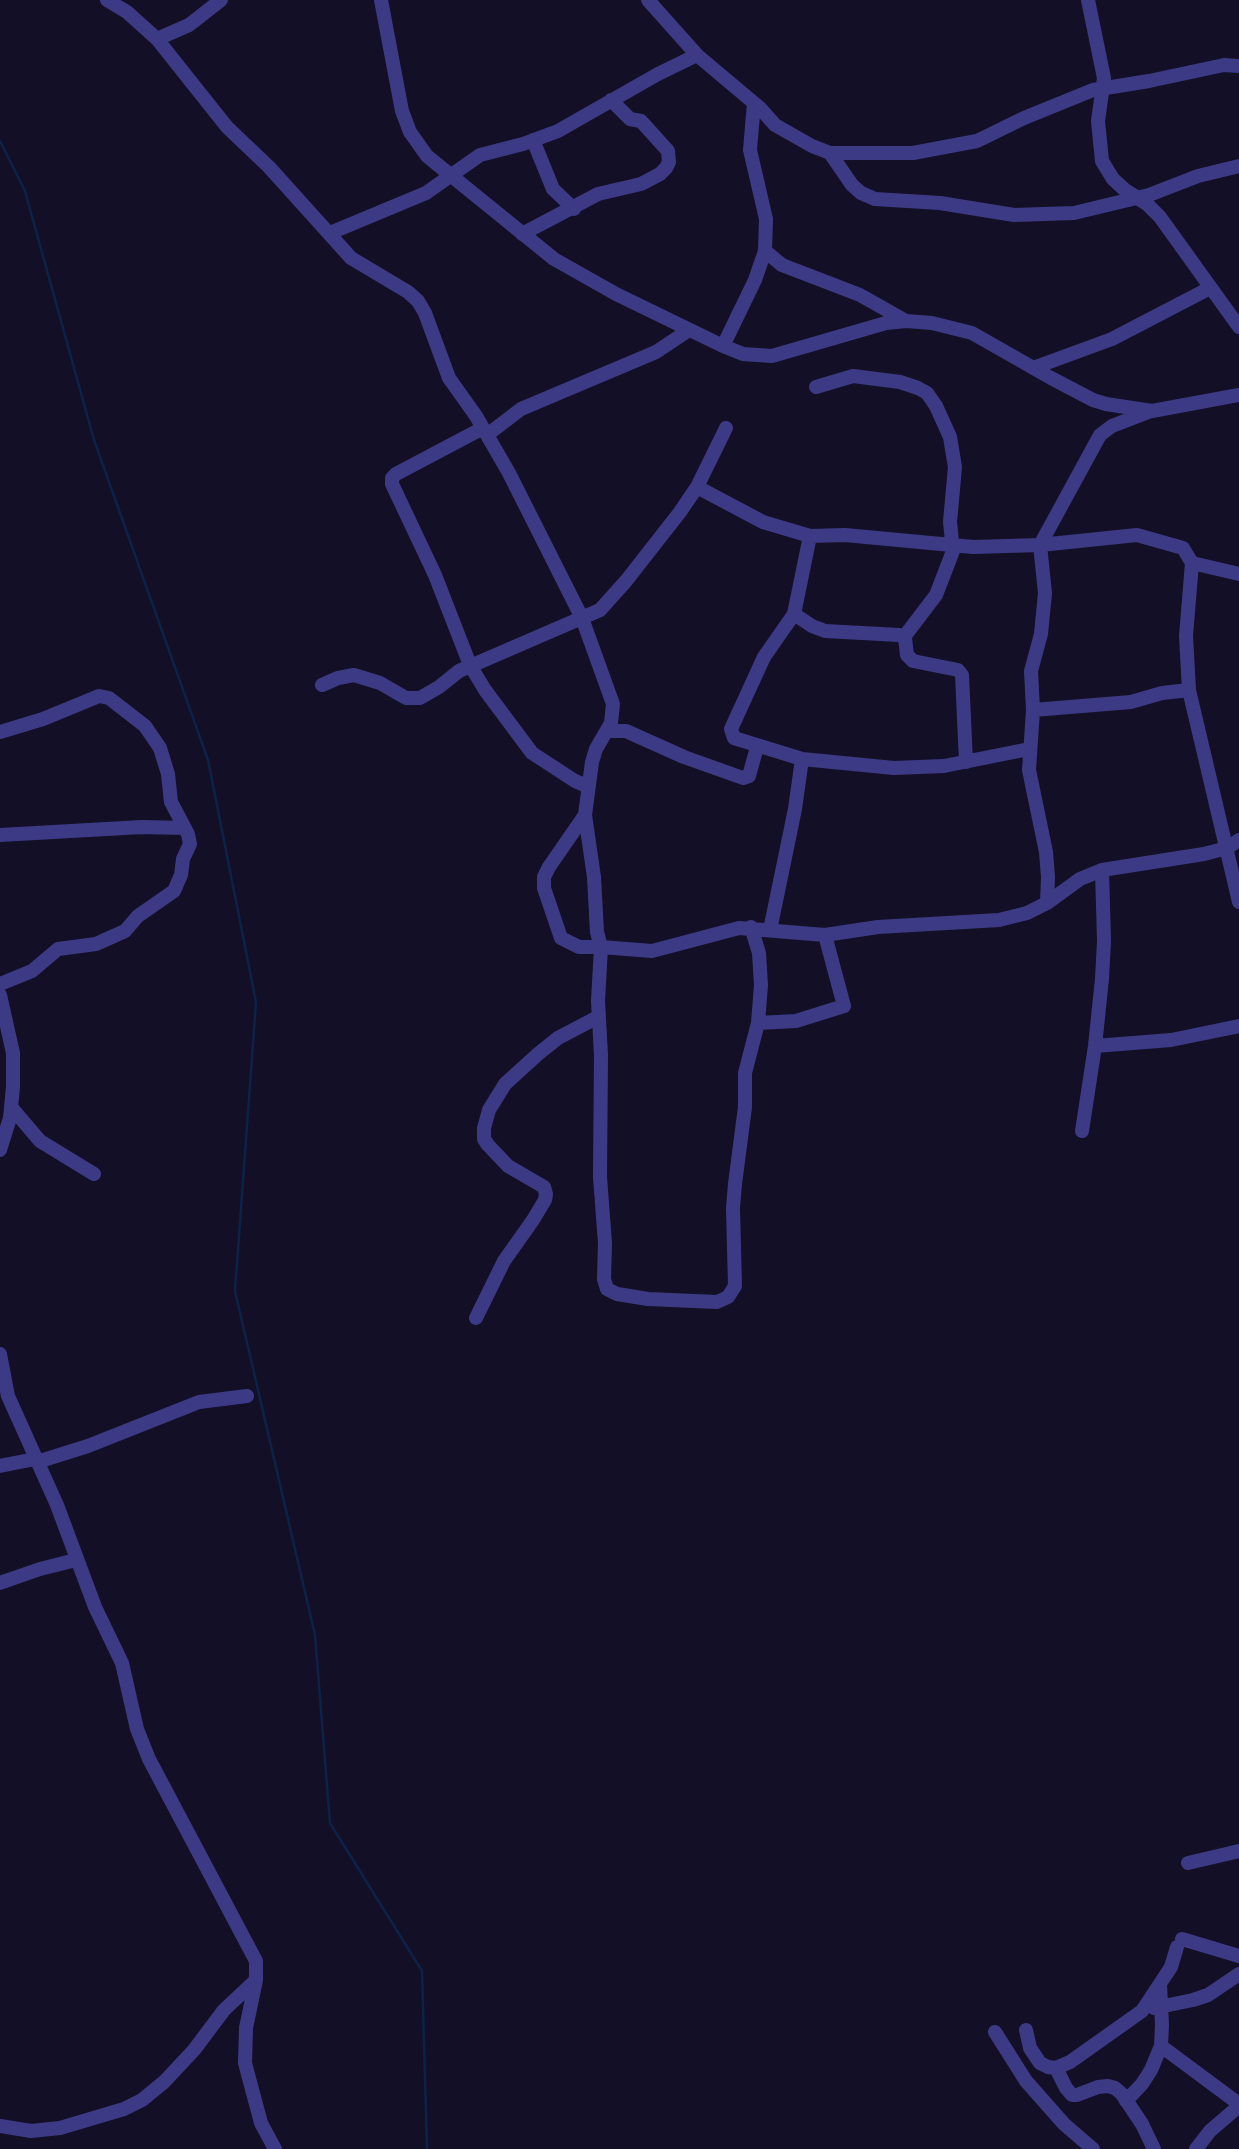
<!DOCTYPE html>
<style>
body{margin:0}
canvas{display:block;background:#130f26}
</style>
<canvas width="1239" height="2149"></canvas>
<script>
const ctx = document.querySelector('canvas').getContext('2d');
ctx.lineJoin = 'round';
const poly = rows => new Path2D(rows.map(r => 'M' + r).join(''));
function strokePath(path, color, width, dash) { ctx.strokeStyle = color; ctx.lineWidth = width; ctx.lineCap = dash ? 'butt' : 'round'; ctx.setLineDash(dash || []); ctx.stroke(path); }
strokePath(poly([
 [0,141,25,191,94,440,208,760,256,1002,235,1291,315,1635,330,1823,422,1971,427,2149]
]), '#0c2248', 2.5);
strokePath(poly([
 [107,0,127,12,157,39,227,127,269,167,351,258,408,292,418,301,425,313,449,378,476,416,509,473,582,618,613,704,611,723,596,749,592,762,585,815,594,877,597,932,601,947,652,951,739,928,825,935,878,927,999,920,1027,913,1047,903,1080,879,1102,870,1204,854,1227,848,1239,840],
 [381,0,402,111,410,132,427,156,554,259,616,294,723,346,743,354,772,356,886,323,906,321,932,323,972,333,1051,378,1093,400,1106,404,1152,411,1239,395],
 [648,0,697,55,760,108,775,125,812,146,830,153,913,153,977,141,1024,118,1093,90,1149,81,1224,65,1239,66],
 [1088,0,1104,78,1098,121,1102,161,1113,179,1125,190,1147,204,1160,217,1239,327],
 [157,39,189,25,221,0],
 [533,140,553,189,574,209],
 [830,153,852,185,861,193,875,199,940,203,1014,215,1074,213,1149,195,1198,176,1239,166],
 [330,233,426,193,480,155,523,144,558,131,658,74,697,55],
 [522,234,598,194,641,184,660,174,666,168,669,162,668,151,641,121,630,119,611,100],
 [765,251,782,265,860,295,906,321],
 [723,346,755,280,765,251,766,219,750,150,754,103],
 [1033,368,1112,339,1210,288],
 [816,387,853,376,900,382,918,388,927,393,936,406,950,437,955,467,950,522,953,551,936,595,904,637],
 [483,428,396,474,392,478,392,484,435,575,470,665,485,690,532,753,575,781,587,786],
 [487,435,521,409,656,352,689,330],
 [697,487,763,522,810,536,845,535,973,547,1040,545,1137,535,1183,548,1192,563,1186,636,1189,690,1239,902],
 [810,536,794,614,764,657,731,729,734,738,802,759,894,768,944,766,1029,749],
 [1192,563,1239,574],
 [794,614,812,626,825,631,899,635,905,638,907,655,913,661,958,670,962,675,966,762],
 [322,685,338,678,354,675,380,683,406,698,420,698,439,687,459,671,600,610,626,581,680,512,697,487,726,428],
 [1033,710,1131,702,1162,693,1189,690],
 [607,731,626,731,684,757,743,778,749,776,757,747],
 [0,732,43,719,99,696,109,698,145,726,160,748,168,774,171,802,188,834,190,844,183,859,181,875,174,891,138,916,125,931,96,944,58,949,32,971,0,984],
 [585,815,549,867,544,877,544,888,561,938,579,947,601,947,598,1001,601,1055,600,1177,605,1243,604,1279,607,1289,617,1294,648,1299,717,1302,728,1297,735,1286,733,1208,735,1184,745,1107,745,1073,758,1023,761,985,759,953,751,927],
 [0,835,142,827,185,828],
 [1047,903,1048,877,1046,852,1029,770,1033,710,1031,671,1041,634,1045,593,1040,545,1100,435,1112,426,1151,411],
 [770,930,795,809,802,759],
 [0,995,13,1053,13,1087,10,1118,0,1150],
 [758,1023,796,1021,844,1006,825,935],
 [1095,1046,1171,1040,1239,1026],
 [11,1107,40,1141,94,1174],
 [1082,1131,1095,1046,1102,979,1104,941,1102,870],
 [476,1318,504,1261,533,1220,545,1200,546,1194,544,1187,508,1166,488,1145,484,1139,484,1128,489,1110,505,1084,538,1054,558,1038,598,1017],
 [0,1354,8,1396,57,1505,95,1607,122,1663,137,1729,149,1759,256,1961,256,1980,246,2028,245,2063,261,2123,275,2149],
 [37,1462,88,1446,199,1402,247,1396],
 [0,1466,35,1459],
 [0,1583,40,1569,76,1560],
 [1188,1863,1239,1851],
 [1182,1939,1239,1956],
 [1154,2008,1193,2000,1208,1995,1239,1974],
 [1026,2030,1030,2048,1040,2063,1048,2067,1056,2068,1070,2062,1142,2011,1171,1967,1177,1947],
 [995,2032,1026,2081,1064,2124,1093,2149],
 [1161,2046,1239,2104],
 [1056,2068,1066,2088,1072,2095,1077,2095,1098,2087,1108,2086,1115,2088,1122,2094,1142,2124,1154,2149],
 [1126,2101,1142,2084,1151,2070,1161,2046,1162,2025,1160,1984],
 [0,2126,31,2131,60,2128,124,2109,142,2100,164,2082,194,2050,224,2010,256,1980],
 [1196,2149,1210,2131,1239,2106]
]), '#3d3a85', 14);
</script>
